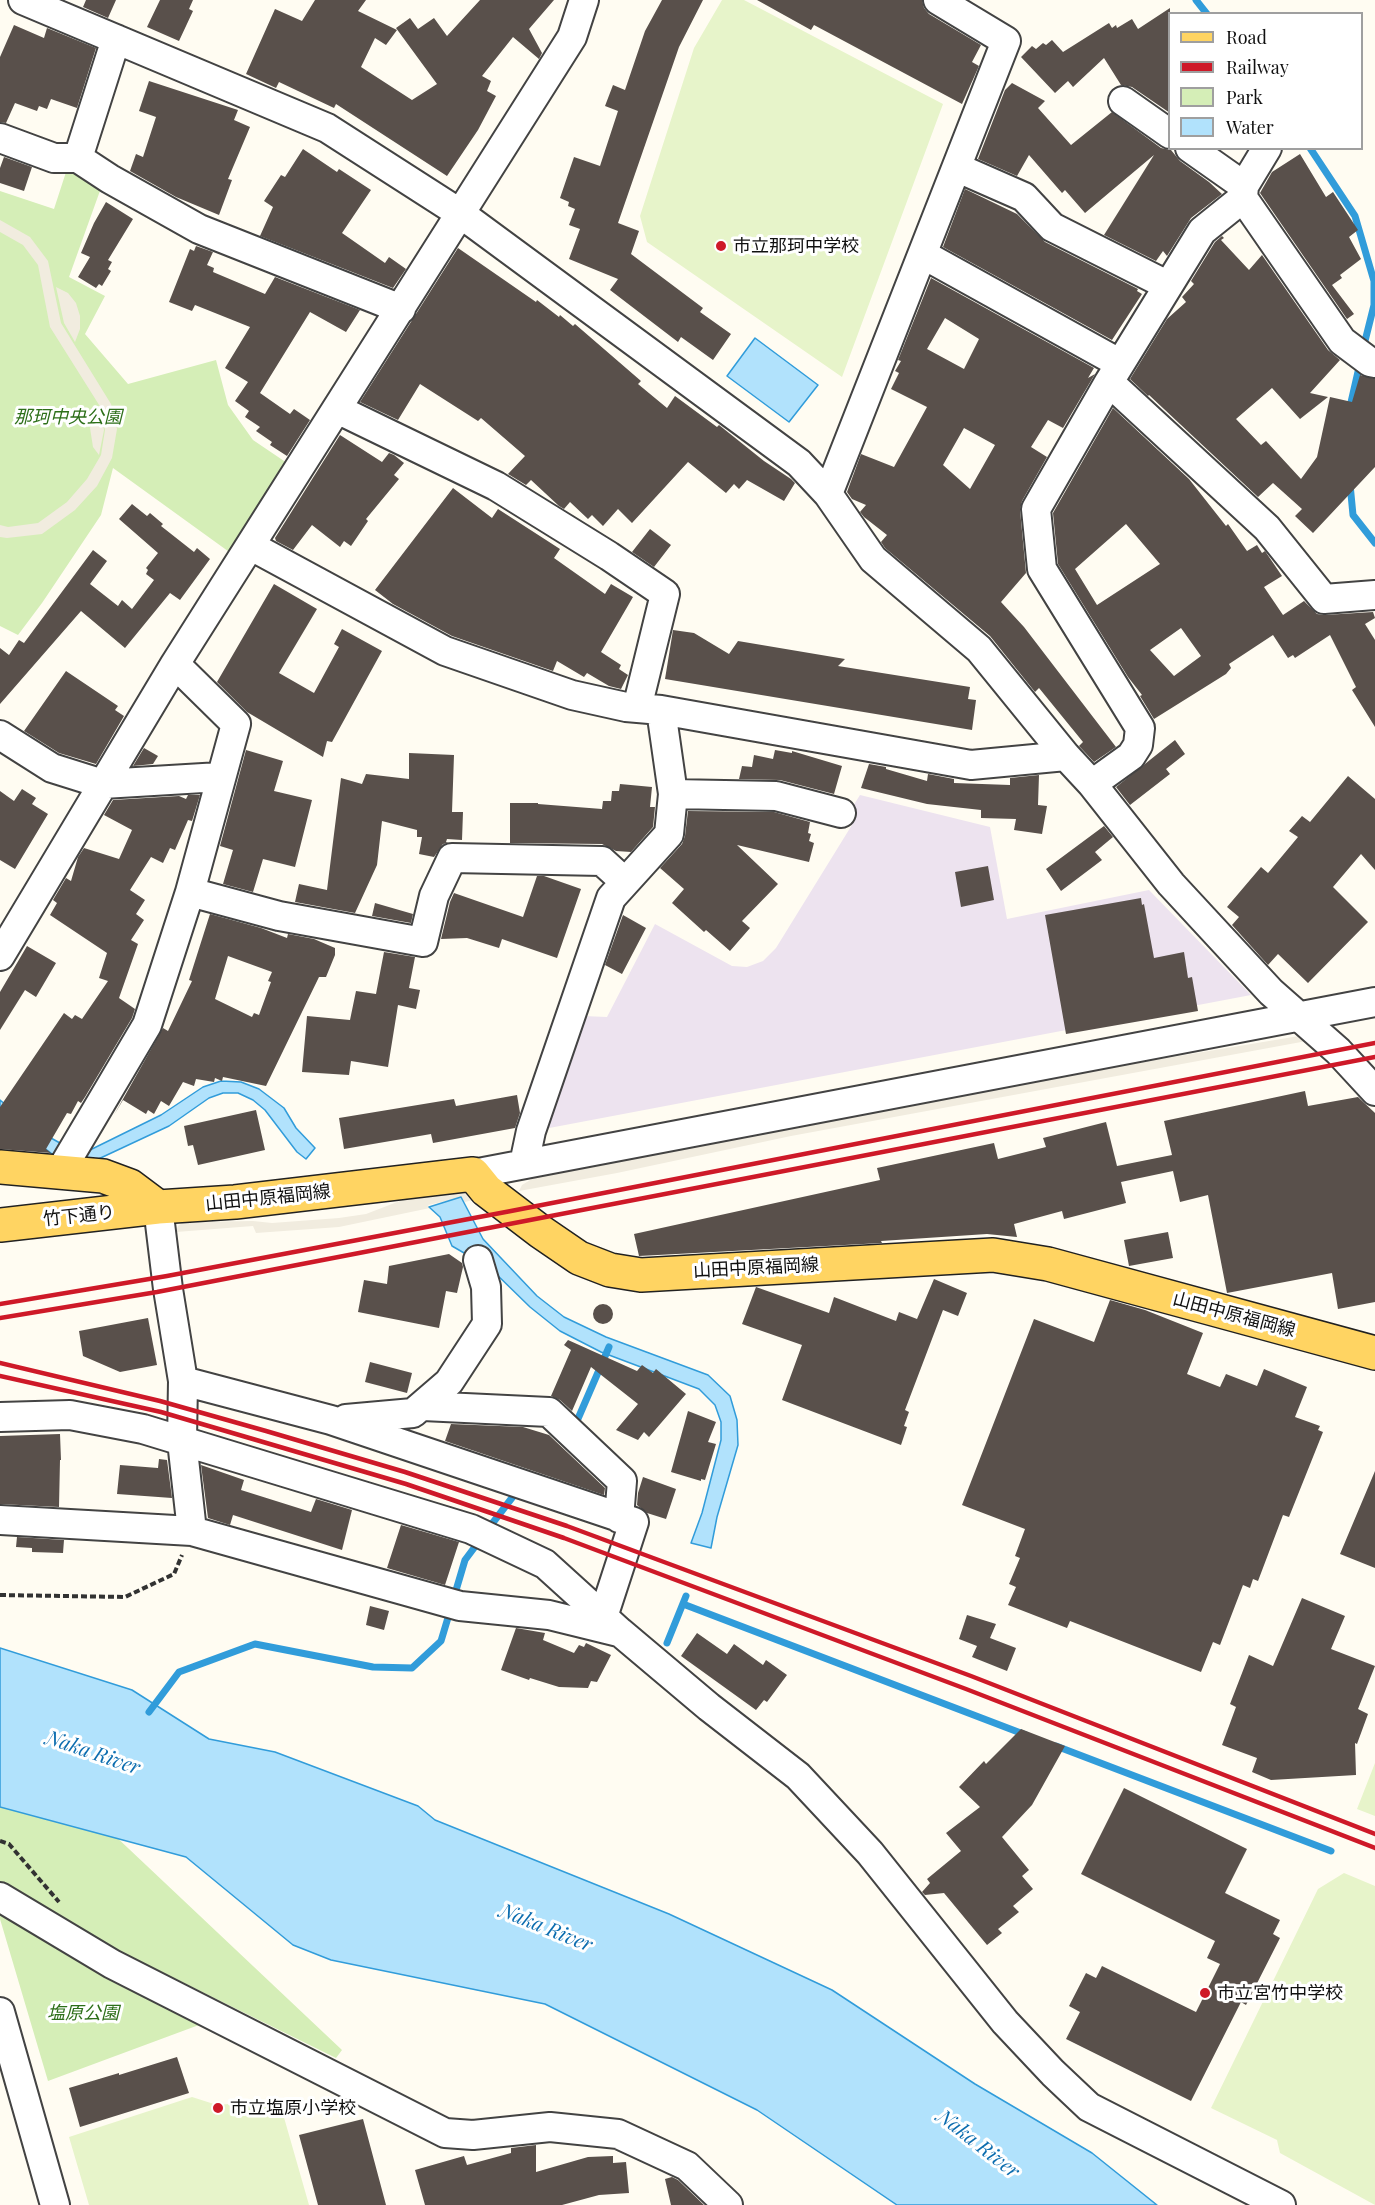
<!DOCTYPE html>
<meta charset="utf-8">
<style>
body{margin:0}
#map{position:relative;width:1375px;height:2205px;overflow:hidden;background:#fffcf2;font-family:"Playfair Display",serif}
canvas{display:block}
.legend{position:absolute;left:1168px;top:12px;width:195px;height:138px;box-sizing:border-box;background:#fff;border:2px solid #9f9f9f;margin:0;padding:8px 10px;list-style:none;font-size:18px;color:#101010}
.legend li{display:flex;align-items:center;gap:12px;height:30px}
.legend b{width:30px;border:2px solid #9f9f9f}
</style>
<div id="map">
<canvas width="1375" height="2205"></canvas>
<ul class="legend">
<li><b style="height:8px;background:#ffd462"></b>Road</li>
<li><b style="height:8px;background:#ce1928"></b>Railway</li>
<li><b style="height:16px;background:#d5eeb7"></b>Park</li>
<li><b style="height:16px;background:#b1e2fc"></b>Water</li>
</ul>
</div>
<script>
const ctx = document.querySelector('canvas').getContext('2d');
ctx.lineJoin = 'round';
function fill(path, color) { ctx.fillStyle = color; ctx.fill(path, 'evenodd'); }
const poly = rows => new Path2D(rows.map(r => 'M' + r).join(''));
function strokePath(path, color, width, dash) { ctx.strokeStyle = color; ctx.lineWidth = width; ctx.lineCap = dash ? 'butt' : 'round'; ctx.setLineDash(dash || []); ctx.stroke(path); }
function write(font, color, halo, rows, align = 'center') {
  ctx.font = font + ' "Playfair Display","Noto Sans JP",serif'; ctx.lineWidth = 6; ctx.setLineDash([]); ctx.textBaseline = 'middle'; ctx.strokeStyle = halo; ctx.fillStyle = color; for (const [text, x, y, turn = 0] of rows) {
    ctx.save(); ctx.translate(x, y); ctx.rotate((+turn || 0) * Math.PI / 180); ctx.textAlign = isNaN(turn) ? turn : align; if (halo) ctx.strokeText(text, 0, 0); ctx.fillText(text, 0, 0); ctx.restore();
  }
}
fill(poly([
 [860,795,990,827,1007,919,1149,890,1251,995,544,1129,583,1016,607,1017,655,924,732,966,747,967,763,961,776,948,855,820,850,811]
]), '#ede3ef');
fill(poly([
 [67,169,101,188,69,277,105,296,85,334,128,384,216,360,228,405,253,440,287,463,232,554,113,468,101,515,42,603,18,635,0,626,0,191,54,209],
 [0,1806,111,1832,342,2050,336,2058,125,1954,0,1881],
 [0,1907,207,2022,48,2081,0,1919]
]), '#d5eeb7');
fill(poly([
 [722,0,744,0,943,104,842,377,647,242,640,216,694,48],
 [1375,1763,1375,1816,1357,1809],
 [1344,1873,1375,1886,1375,2205,1280,2153,1277,2140,1211,2108,1318,1889],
 [192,2097,217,2105,279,2100,309,2205,89,2205,69,2137]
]), '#e7f4ca');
fill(poly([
 [0,220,30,237,48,261,61,323,111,404,117,429,112,458,97,486,75,510,42,534,7,538,0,537,0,525,8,527,38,523,67,502,87,479,101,455,105,430,101,408,50,327,38,265,23,245,0,232],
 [56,287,68,293,76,303,80,316,80,329,75,342,64,323],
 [100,410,104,430,99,455,93,447,90,428,94,418],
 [1305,1035,1312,1040,791,1136,617,1173,519,1191,522,1185,537,1176,679,1147,1089,1071],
 [460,1191,471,1191,480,1198,465,1202,460,1198,428,1205,430,1208,339,1227,256,1233,253,1226,176,1232,178,1226,182,1223,188,1222,253,1221,272,1223,339,1218,366,1214,405,1199]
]), '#f1ecdf');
const water = poly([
 [755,338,818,385,789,422,727,376,755,338],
 [221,1081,241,1082,259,1089,284,1108,296,1128,315,1148,306,1159,297,1152,265,1110,253,1100,238,1093,223,1093,209,1098,169,1126,92,1162,60,1160,0,1114,0,1100,35,1129,67,1147,90,1150,161,1115,203,1087,221,1081],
 [461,1197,483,1239,537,1296,564,1317,606,1337,708,1375,730,1396,737,1420,738,1445,717,1517,711,1548,691,1543,702,1513,721,1440,721,1422,715,1405,699,1389,601,1352,560,1331,530,1307,490,1268,452,1246,440,1217,429,1207,461,1197],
 [0,1648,132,1690,209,1739,275,1752,418,1806,435,1820,669,1914,832,1990,975,2084,1092,2153,1157,2205,897,2205,757,2110,545,2004,331,1960,293,1945,186,1857,0,1807,0,1648]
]);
fill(water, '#b1e2fc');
strokePath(water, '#319cda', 1.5);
strokePath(poly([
 [1196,0,1207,14],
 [1310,148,1355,216,1374,281,1374,305,1363,349],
 [1349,411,1360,363],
 [1350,484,1353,515,1375,543],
 [572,1427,577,1421,609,1347],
 [488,1529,518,1490],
 [454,1597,465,1560,480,1540],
 [683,1604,1026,1735],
 [667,1643,686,1596],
 [149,1712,179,1672,255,1644,373,1667,412,1668,441,1641,450,1611],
 [1056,1746,1331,1851]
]), '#319cda', 7);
fill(poly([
 [86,0,116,0,108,18,83,7],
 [160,0,193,0,189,9,193,11,179,41,147,27],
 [315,0,366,0,358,11,397,30,386,45,375,38,361,67,412,100,437,84,396,28,410,18,418,29,434,18,447,36,480,0,554,0,529,29,542,53,539,59,513,37,482,76,491,81,487,91,496,96,478,130,447,176,336,104,334,108,279,82,276,88,246,74,275,9,302,21],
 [662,0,703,0,679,47,618,223,639,231,631,254,703,308,700,312,731,334,713,360,681,337,678,342,610,290,618,279,569,259,580,229,569,225,575,209,568,206,569,202,560,198,574,157,600,166,618,111,605,106,613,85,625,90,645,31],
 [757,0,922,0,924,8,929,14,981,45,972,62,979,66,962,104,814,25,811,30],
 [1170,8,1170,113,1132,87,1121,85,1104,58,1073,87,1068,81,1055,93,1021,57,1032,46,1036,49,1043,43,1046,45,1052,40,1063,52,1109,23,1112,28,1116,25,1117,28,1132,19,1138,29],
 [14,25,44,38,47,28,96,48,77,108,51,99,47,109,39,106,37,111,15,103,6,123,0,122,0,57],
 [149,81,238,110,234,120,250,127,228,179,232,180,219,215,176,197,130,171,136,154,143,157,156,117,139,111],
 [1012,83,1045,101,1038,108,1071,145,1112,112,1161,148,1171,150,1180,161,1209,182,1222,194,1191,218,1167,256,1163,251,1156,261,1104,235,1154,155,1085,213,1065,190,1062,193,1029,155,1017,176,978,159,1005,90],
 [303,149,337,172,339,169,371,190,342,233,385,263,389,257,406,269,393,288,260,236,273,207,264,201,281,175,285,177],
 [1300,154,1326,197,1333,192,1358,230,1349,237,1361,259,1340,275,1342,278,1332,285,1354,314,1347,319,1260,193,1272,172],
 [4,157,32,167,24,191,0,183,0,168],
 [965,189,1017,214,1045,242,1138,289,1137,291,1142,294,1112,340,943,247],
 [106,202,133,219,108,260,112,262,108,269,111,271,102,286,99,284,96,288,78,277,90,257,81,253,94,223],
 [1222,236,1224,238,1221,240,1249,270,1262,255,1328,350,1340,360,1310,393,1328,397,1300,419,1272,388,1236,419,1261,445,1266,441,1301,479,1317,457,1330,397,1352,402,1360,375,1375,379,1375,467,1313,533,1295,516,1302,509,1273,483,1258,497,1149,395,1148,396,1130,379,1167,319,1186,302,1182,297,1194,284,1191,281,1215,242],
 [196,246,213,252,207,265,214,268,213,272,265,294,275,277,360,310,346,332,310,312,260,393,290,414,294,409,310,420,287,456,270,445,272,442,256,431,260,427,245,417,249,411,235,401,248,382,225,368,250,327,195,305,192,311,169,302,190,249,194,251],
 [458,248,536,302,537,300,559,317,560,315,573,326,575,324,641,381,638,384,667,408,675,396,717,427,719,425,764,461,791,479,795,483,784,501,747,480,739,489,734,484,726,493,688,462,632,523,618,509,603,526,592,515,588,519,570,502,564,509,559,506,531,480,526,485,508,474,525,456,481,418,478,421,420,384,398,420,360,402],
 [931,278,1094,368,1088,378,1095,374,1063,428,1048,420,1031,447,1047,457,1022,501,1020,510,1026,573,1001,602,1024,627,1116,747,1094,762,1079,746,1083,742,1039,688,1035,692,990,636,885,548,881,542,887,535,864,517,860,512,866,505,852,499,847,492,861,454,894,467,927,407,891,389,899,373,895,371,901,361,898,360],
 [945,318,979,339,964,369,927,349],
 [964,428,995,445,970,489,943,465],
 [1113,408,1189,479,1226,526,1228,524,1247,551,1257,545,1262,553,1265,551,1282,576,1264,587,1283,615,1304,601,1317,614,1325,615,1373,612,1375,618,1365,624,1375,640,1375,727,1352,690,1356,687,1330,635,1295,658,1293,655,1288,658,1273,635,1229,664,1231,668,1226,674,1154,719,1140,696,1142,695,1128,677,1058,564,1053,513],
 [1126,524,1160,564,1097,605,1075,569],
 [1181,628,1201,656,1174,676,1150,650],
 [340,435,382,462,389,453,394,455,404,463,394,475,399,479,366,519,368,521,351,546,344,541,340,547,312,525,293,550,276,541,275,538],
 [453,488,492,518,498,509,560,549,554,558,605,594,611,584,633,597,601,652,621,665,619,669,628,675,621,689,609,686,587,673,584,677,557,661,553,671,452,636,393,604,375,590],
 [132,504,147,516,150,513,163,524,161,526,194,552,197,548,210,559,180,600,170,593,125,648,81,611,0,704,0,648,9,655,19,640,24,643,93,550,107,561,90,584,118,606,122,600,132,609,154,580,146,574,148,570,146,568,158,553,119,519],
 [650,529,671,545,654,567,632,552],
 [274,584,317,609,279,673,314,693,339,647,334,644,342,629,382,651,332,742,327,741,323,757,247,712,217,682],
 [673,630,694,633,729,654,738,641,845,659,838,666,970,687,968,699,976,700,972,730,665,679],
 [66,671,118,706,115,710,124,716,96,764,59,753,24,731],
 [1175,740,1185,754,1166,769,1170,774,1130,805,1116,787],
 [144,748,158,756,153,764,133,766],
 [246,750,283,761,274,791,312,800,295,867,263,859,253,892,223,884,233,850,220,846],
 [775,750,792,753,792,751,842,766,834,794,780,780,739,779,742,766,752,767,754,755,773,759],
 [409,753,454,755,452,812,463,812,462,840,447,839,446,842,448,843,443,844,434,857,419,854,422,837,417,837,417,830,382,821,377,865,355,913,295,902,299,884,327,890,341,778,362,784,366,774,409,779],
 [869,764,886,767,886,769,927,781,928,774,954,779,954,783,1010,785,1010,778,1039,775,1038,805,1047,806,1042,834,1014,830,1016,819,981,818,981,810,927,804,861,788],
 [1348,776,1375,799,1375,870,1361,854,1333,887,1368,922,1308,983,1278,954,1268,965,1232,925,1239,917,1227,907,1261,867,1268,873,1298,837,1289,831,1302,816,1310,822],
 [620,784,652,787,650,807,655,807,653,827,631,852,616,851,602,844,510,843,510,803,538,803,538,804,602,809,603,801,611,801,612,791,619,791],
 [22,789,36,798,32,804,48,814,15,869,0,860,0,791,14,801],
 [188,795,200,795,192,821,188,820,175,850,170,848,163,863,151,857,130,890,145,900,136,914,144,920,131,940,138,944,119,998,135,1009,132,1018,85,1097,81,1103,78,1101,71,1114,67,1113,46,1149,51,1153,0,1149,0,1107,64,1013,72,1019,75,1015,82,1019,108,981,99,978,107,953,50,915,57,903,53,900,66,878,71,881,78,857,84,848,119,859,132,830,104,815,113,800,179,796,186,799],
 [688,811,774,812,810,822,808,833,811,834,809,841,814,843,809,862,737,845,778,884,742,921,750,928,730,951,706,930,704,932,672,903,684,889,660,868,682,844,685,836],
 [1104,826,1113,837,1095,852,1102,860,1061,891,1046,869],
 [988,866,994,900,961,907,955,872],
 [537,876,544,876,581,889,557,958,502,939,499,948,467,938,441,939,450,902,454,893,523,917],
 [1141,898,1142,905,1144,904,1154,958,1184,952,1188,978,1192,977,1198,1011,1066,1034,1045,915],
 [375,903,413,914,411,923,372,916],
 [210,914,261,928,287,938,288,934,314,939,335,948,335,955,326,977,319,977,266,1086,223,1077,222,1081,215,1078,214,1082,196,1079,194,1086,183,1082,169,1106,161,1101,154,1114,148,1110,146,1114,123,1100,114,1115,163,1028,168,1031,192,981,189,980],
 [228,956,272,972,268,981,271,982,259,1015,254,1013,252,1017,215,999],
 [623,915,646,928,622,974,605,965],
 [27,946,56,963,36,997,25,990,0,1030,0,992],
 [384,952,415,957,409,988,420,990,416,1009,398,1005,388,1067,351,1061,349,1075,302,1072,307,1016,350,1020,356,991,376,994],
 [1305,1091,1308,1106,1358,1097,1375,1113,1375,1302,1338,1309,1332,1273,1227,1293,1208,1195,1180,1202,1173,1171,1121,1182,1126,1203,1064,1219,1062,1211,1014,1224,1017,1237,987,1234,881,1241,882,1243,639,1256,634,1234,880,1180,877,1168,994,1143,998,1159,1046,1147,1043,1138,1106,1122,1117,1166,1172,1155,1164,1121],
 [517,1095,520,1113,515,1128,433,1143,431,1134,344,1149,339,1118,454,1099,456,1106],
 [256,1110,265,1150,198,1165,193,1145,188,1146,184,1126],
 [1168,1232,1173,1258,1129,1266,1124,1240],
 [449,1254,462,1263,463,1267,457,1293,446,1291,439,1328,358,1312,364,1280,387,1284,389,1266],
 [934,1279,967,1293,958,1316,943,1310,905,1410,909,1412,904,1426,907,1427,901,1445,782,1400,802,1345,742,1324,756,1287,829,1313,834,1297,896,1321,899,1312,917,1319],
 [1110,1300,1145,1310,1203,1333,1187,1374,1220,1387,1226,1374,1257,1386,1264,1369,1307,1387,1295,1417,1320,1426,1318,1430,1323,1432,1289,1517,1283,1515,1258,1581,1253,1579,1250,1588,1243,1585,1220,1645,1213,1642,1201,1672,1070,1621,1067,1628,1008,1605,1016,1587,1009,1584,1020,1558,1015,1556,1025,1529,962,1505,1034,1319,1094,1342],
 '593 1314a10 10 0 1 1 20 0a10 10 0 1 1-20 0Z',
 [148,1318,157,1365,120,1372,83,1356,79,1331],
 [568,1340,637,1371,642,1365,653,1373,656,1369,686,1394,649,1437,644,1432,638,1440,616,1430,638,1404,591,1367,572,1411,560,1400,551,1396,571,1350,564,1345],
 [370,1362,412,1373,407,1393,365,1382],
 [688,1411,716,1422,708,1442,716,1444,705,1480,701,1479,701,1481,671,1472],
 [451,1424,523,1427,549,1435,605,1488,604,1495,445,1441],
 [60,1434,61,1460,60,1460,59,1507,0,1504,0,1436],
 [159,1459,167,1460,172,1498,117,1494,120,1465,158,1468],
 [201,1465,244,1480,241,1490,311,1512,316,1499,352,1510,342,1550,233,1515,230,1525,208,1518],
 [1375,1471,1375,1568,1340,1554],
 [643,1477,676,1489,666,1519,647,1513,637,1505,638,1493],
 [401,1525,459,1542,445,1585,387,1568],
 [17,1537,64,1540,63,1553,32,1552,32,1548,16,1547],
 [1302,1598,1345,1616,1331,1649,1375,1666,1358,1709,1368,1714,1357,1744,1355,1743,1356,1775,1271,1780,1252,1772,1257,1758,1222,1745,1236,1707,1230,1704,1249,1655,1273,1666],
 [370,1606,389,1611,384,1630,366,1625],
 [967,1615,996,1624,990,1638,1016,1648,1007,1671,972,1657,977,1646,959,1639],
 [516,1628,545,1633,543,1640,574,1653,579,1645,584,1647,586,1643,611,1655,597,1682,591,1681,588,1688,559,1687,530,1678,529,1680,501,1670],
 [697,1633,727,1654,734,1644,763,1665,766,1660,787,1675,767,1702,764,1700,756,1710,681,1656],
 [1021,1729,1065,1746,1032,1805,1002,1837,1029,1870,1022,1876,1033,1889,1013,1906,1019,1912,998,1929,1002,1933,987,1945,944,1893,925,1895,922,1892,930,1883,927,1879,961,1851,946,1833,980,1807,959,1787,984,1761,986,1764],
 [1124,1788,1247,1849,1225,1893,1280,1920,1273,1934,1280,1938,1246,2005,1241,2002,1191,2101,1066,2039,1080,2012,1069,2006,1086,1973,1096,1978,1102,1966,1196,2012,1220,1964,1207,1958,1215,1941,1081,1874],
 [177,2057,189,2093,80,2127,69,2088,119,2073,119,2075],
 [363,2119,386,2205,318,2205,299,2135],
 [536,2145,536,2172,588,2157,613,2156,613,2163,626,2162,629,2193,599,2195,562,2205,425,2205,415,2170,464,2156,467,2165,511,2153,511,2148],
 [672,2177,678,2180,704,2205,671,2205,665,2179]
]), '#59504b');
const minor = poly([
 [23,0,327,128,461,214,799,463,828,494,873,559,979,649,1066,756,1092,784,1171,884,1271,992,1338,1051,1375,1091],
 [116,39,78,158,110,179,199,229,401,309],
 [1123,101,1170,134],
 [0,138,54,158,78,158],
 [1190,148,1244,186,1243,198],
 [958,168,1024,197,1052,227,1167,285],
 [1244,186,1267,148],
 [924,255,1119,363],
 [1375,363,1370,362,1342,341,1243,198,1202,231,1109,382,1267,528,1324,599,1375,595],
 [337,409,496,486,609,556,665,594,637,708],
 [828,494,1006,41,938,0],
 [251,546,445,651,572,695,626,707,661,710,971,765,1066,756],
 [0,735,52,768,103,784,220,777],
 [1092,784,1131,756,1138,745,1140,728,1042,569,1036,509,1109,382],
 [673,794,776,796,841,813],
 [190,892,279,916,423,942,434,896,452,858,602,861,625,882],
 [0,956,175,664,572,37,584,0],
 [524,1164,531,1131,611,898,669,834,673,794,661,710],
 [60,1172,147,1025,190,892,236,724,175,664],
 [473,1174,1375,1002],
 [158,1207,168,1289,183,1381,331,1420,634,1522,603,1617],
 [183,1381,182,1441,192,1531],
 [423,1406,549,1412,622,1481,619,1518],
 [0,1417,70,1415,143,1429,471,1529,545,1564,620,1632,709,1707,798,1776,870,1853,1005,2022,1053,2073,1089,2107,1281,2205],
 [346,1419,413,1413,449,1382,487,1324,486,1287,478,1260],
 [0,1520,192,1531,460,1606,549,1615,618,1632],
 [0,1897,112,1964,445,2133,473,2135,550,2127,618,2134,687,2166,728,2205],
 [0,2012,55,2205]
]);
const major = poly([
 [0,1167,103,1176,130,1186,158,1207],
 [0,1225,158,1207,235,1202,473,1174,486,1190,541,1232,579,1258,610,1270,641,1275,993,1255,1048,1264,1375,1353]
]);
strokePath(minor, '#434343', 32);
strokePath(major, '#212121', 36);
strokePath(poly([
 [0,1595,125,1597,174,1574,182,1555],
 [0,1841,9,1844,59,1902]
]), '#323232', 4, [6, 3]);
strokePath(minor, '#fff', 28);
strokePath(major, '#ffd462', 33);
strokePath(poly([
 [0,1304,167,1276,511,1211,1375,1043],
 [0,1318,157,1292,1375,1057],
 [0,1363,160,1401,266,1431,405,1472,567,1526,971,1676,1375,1834],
 [0,1376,161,1412,406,1484,564,1538,966,1689,1375,1848]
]), '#ce1928', 4.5);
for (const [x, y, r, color] of [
 [721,246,6,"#ce1928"],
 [1205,1993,6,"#ce1928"],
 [218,2108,6,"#ce1928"]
]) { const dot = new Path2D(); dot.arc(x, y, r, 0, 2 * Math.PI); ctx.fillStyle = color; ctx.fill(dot); strokePath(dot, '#fff', 2); }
write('18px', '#101010', '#fff', [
 ["市立那珂中学校",733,246],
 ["市立宮竹中学校",1217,1993],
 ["市立塩原小学校",230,2108]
], 'left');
write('italic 18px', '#2d6f19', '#fff', [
 ["那珂中央公園",68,417],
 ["塩原公園",83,2013]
]);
write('18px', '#101010', '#fff', [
 ["山田中原福岡線",268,1198,-6],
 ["竹下通り",79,1216,-6],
 ["山田中原福岡線",756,1268,-3],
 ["山田中原福岡線",1234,1315,15]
]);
write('italic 20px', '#0c6daf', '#fff', [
 ["Naka River",93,1753,19],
 ["Naka River",546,1928,22],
 ["Naka River",978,2144,38]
]);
</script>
